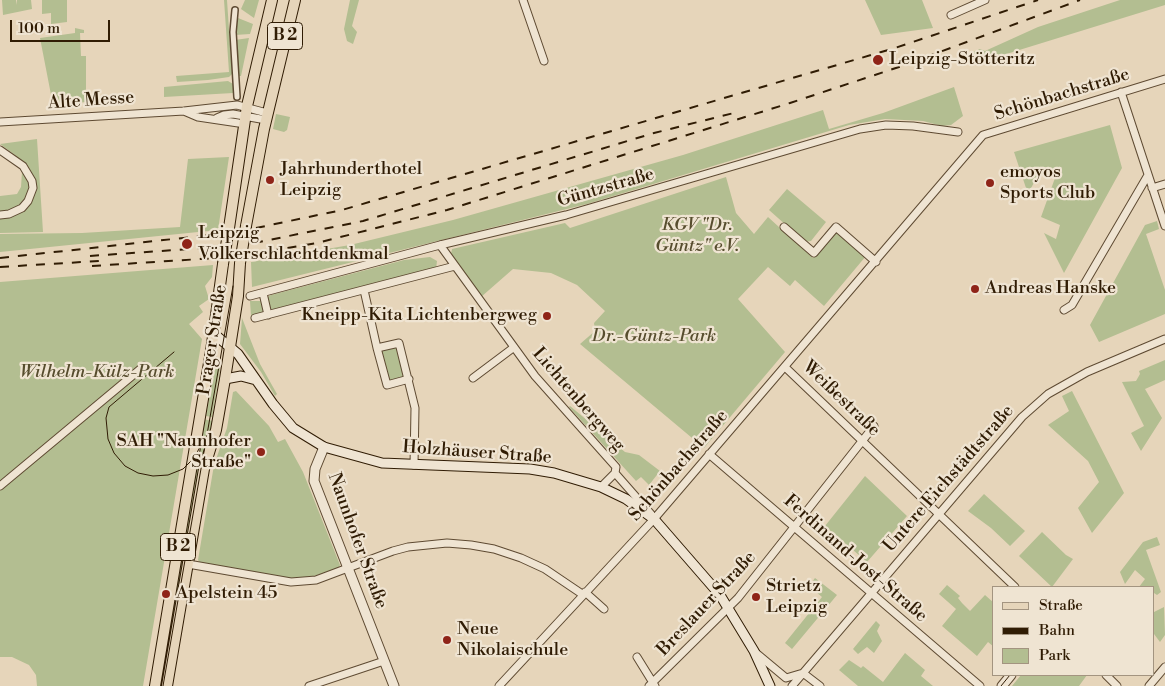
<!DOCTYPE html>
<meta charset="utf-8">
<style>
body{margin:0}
#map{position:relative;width:1165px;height:686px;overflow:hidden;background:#e6d5ba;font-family:"Libre Bodoni",serif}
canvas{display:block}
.legend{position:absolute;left:992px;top:586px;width:162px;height:90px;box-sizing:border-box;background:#efe4d2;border:1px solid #a39480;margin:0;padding:6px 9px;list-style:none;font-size:15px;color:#301c04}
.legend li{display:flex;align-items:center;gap:10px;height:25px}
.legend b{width:25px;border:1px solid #a39480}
.scale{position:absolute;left:10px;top:20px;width:100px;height:22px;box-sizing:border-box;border:2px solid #301c04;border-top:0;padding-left:6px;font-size:15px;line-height:18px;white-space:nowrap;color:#301c04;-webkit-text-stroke:4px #efe4d2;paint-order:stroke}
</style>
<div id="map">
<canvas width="1165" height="686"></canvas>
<ul class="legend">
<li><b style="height:6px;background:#e6d5ba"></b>Straße</li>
<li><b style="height:6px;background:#301c04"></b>Bahn</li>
<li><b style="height:14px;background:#b3be91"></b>Park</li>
</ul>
<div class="scale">100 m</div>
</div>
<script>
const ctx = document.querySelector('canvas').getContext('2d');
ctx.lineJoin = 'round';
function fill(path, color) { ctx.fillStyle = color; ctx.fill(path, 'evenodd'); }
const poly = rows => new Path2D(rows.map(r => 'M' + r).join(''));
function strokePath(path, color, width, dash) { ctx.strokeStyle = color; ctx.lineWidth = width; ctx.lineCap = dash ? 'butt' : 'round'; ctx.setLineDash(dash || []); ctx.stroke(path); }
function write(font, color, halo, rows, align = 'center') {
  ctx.font = font + ' "Libre Bodoni",serif'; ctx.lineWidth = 4.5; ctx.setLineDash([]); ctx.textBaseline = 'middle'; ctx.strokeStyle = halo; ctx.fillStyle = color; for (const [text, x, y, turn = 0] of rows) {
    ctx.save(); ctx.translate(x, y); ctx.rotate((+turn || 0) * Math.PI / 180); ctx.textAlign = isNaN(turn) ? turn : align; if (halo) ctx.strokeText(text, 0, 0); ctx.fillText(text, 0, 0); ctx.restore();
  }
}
fill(poly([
 [2,0,16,0,16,5,17,0,31,0,32,9,3,15],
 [42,0,67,0,67,22,51,24,51,13,42,14],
 [224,0,227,0,232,74,229,77,208,80,177,82,176,76,229,72],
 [245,0,259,0,254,18,241,9],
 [350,0,359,0,352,26,357,32,353,44,347,41,344,29],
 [865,0,922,0,933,28,881,35],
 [1120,0,1165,0,1165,5,974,64,970,53,980,49,985,51,1038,27],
 [238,18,253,24,250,34,235,35,235,26],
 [75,28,84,30,84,33,80,33,81,56,86,56,86,102,53,105,40,38,75,33],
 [249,38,241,76,238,76,235,40],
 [228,81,233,84,233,93,164,97,164,87],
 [954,87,963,116,951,125,942,126,923,121,885,119,849,125,587,204,252,287,251,262,350,245,453,220,683,155,823,110,829,129,883,113],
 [276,114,290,117,287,130,284,132,273,129],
 [1110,125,1122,168,1064,273,1044,233,1056,239,1060,225,1041,217,1055,178,1041,169,1028,194,1014,152],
 [37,139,43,232,0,233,0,196,17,194,21,187,22,172,15,155,0,144],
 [229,157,218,230,0,252,0,234,82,233,180,227,188,159],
 [726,177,736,213,754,234,768,217,813,258,837,230,866,256,824,306,795,280,790,286,768,267,738,299,785,352,704,448,580,344,595,331,594,323,605,311,577,285,551,273,513,269,481,297,451,254,452,249,565,223,570,228],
 [787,189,826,222,811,241,805,242,769,210],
 [1157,221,1159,229,1146,234,1165,290,1165,314,1099,342,1090,325,1145,225],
 [430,257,437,261,436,269,251,316,250,301,260,301,271,295,404,260],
 [213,265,212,277,205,286,209,299,199,306,203,312,189,324,202,339,143,686,37,686,36,675,29,665,12,657,0,657,0,282],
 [242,318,260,364,277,394,275,396,261,372,240,344],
 [397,345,406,378,388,383,380,350],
 [1165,360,1165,380,1145,389,1162,418,1141,451,1131,433,1144,426,1122,382,1136,381,1140,374,1139,371],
 [216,361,221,362,212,417,206,416],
 [236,391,269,426,278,442,285,439,303,472,340,565,338,569,300,580,201,564,198,560,214,465,227,428,233,392],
 [1072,391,1124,493,1092,533,1078,508,1099,482,1088,461,1048,425,1069,411,1062,396],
 [570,406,625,452,639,455,660,471,649,485,641,477,636,481,569,407],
 [202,419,214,421,165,686,158,686],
 [865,476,907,516,867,562,825,526],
 [984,494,1025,531,1010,546,991,528,968,511],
 [1042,532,1066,555,1073,559,1052,587,1019,556],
 [1157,537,1160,545,1146,550,1161,592,1157,595,1154,593,1154,587,1139,587,1145,579,1135,570,1125,584,1120,572,1143,542],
 [815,578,837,595,792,649,785,643,822,597,809,586],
 [947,585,960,596,958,598,962,603,970,611,985,595,994,603,994,647,988,642,977,656,942,626,956,609,939,594],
 [1164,607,1165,635,1160,642,1154,634,1154,612],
 [876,621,880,625,877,631,882,641,874,653,867,647,858,654,853,649],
 [905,653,925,670,921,676,933,686,858,686,839,670,849,660,861,668,863,666,883,682],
 [1021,675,1087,675,1079,686,1012,686]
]), '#b3be91');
const pedestrian = poly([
 [235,10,233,32,237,97]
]);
const minor = poly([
 [523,0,544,61],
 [951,15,985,0],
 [1121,92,1165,226],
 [184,111,198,117,245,124],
 [217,118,224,115,233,114,266,120],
 [0,122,184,111,237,105,267,113],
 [0,150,23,166,32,181,33,188,28,201,22,208,9,214,0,215],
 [1152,188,1165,184],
 [784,227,814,253,836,227,876,262],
 [440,245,535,376,616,467,615,473,601,487],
 [364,290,377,348,399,343,415,408,414,465],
 [263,293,268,315],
 [250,296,440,245,566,215,860,129,886,125,913,126,958,132],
 [1064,310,1072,305,1148,175],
 [255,318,455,266],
 [377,348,387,385,409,379],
 [785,367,1015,587],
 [473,378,513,348],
 [709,454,980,686],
 [615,473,651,514],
 [0,486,144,366],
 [188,564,291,582,316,580,393,551,408,547,447,543,471,545,494,549,521,558,545,569,582,594],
 [585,592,604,609],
 [756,653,786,678,803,673,820,686],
 [637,657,655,686],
 [1106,675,1117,686],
 [309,686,384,661],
 [499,686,654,519,983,135,1165,79],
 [649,686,738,598,874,426],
 [792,686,1022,417,1048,394,1087,372,1165,339],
 [1149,686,1165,667]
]);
const tertiary = poly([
 [324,447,315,469,314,481,394,686],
 [1002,686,1011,675]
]);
const secondary = poly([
 [213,333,238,354,273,404,293,428,324,447,382,463,530,469,554,473,601,487,626,499,654,519,720,595,754,651,770,686],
 [225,379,241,376,256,380]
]);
const primary = poly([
 [246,226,264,129,295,0],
 [229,228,247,106,272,0],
 [155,686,211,351,223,264],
 [167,686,204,469,216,430,225,379,238,296,240,263]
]);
strokePath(pedestrian, '#5e4a32', 8);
strokePath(minor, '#5e4a32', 9);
strokePath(tertiary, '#5e4a32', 11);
strokePath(secondary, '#301c04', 11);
strokePath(primary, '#301c04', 12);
strokePath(pedestrian, '#efe4d2', 5);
strokePath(minor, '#efe4d2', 7);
strokePath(tertiary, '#efe4d2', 9);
strokePath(secondary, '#efe4d2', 9);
strokePath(primary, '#e6d5ba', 10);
strokePath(poly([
 [174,352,109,407,106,418,108,439,114,453,125,466,138,473,153,476,168,475,183,469,194,458,200,447],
 [163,686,233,286],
 [1001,686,1010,675]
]), '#301c04', 1);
strokePath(poly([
 [256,228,342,210,895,48,1038,0],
 [254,243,363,221,654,133,734,113],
 [252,254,317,243,447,210,790,103,902,66,1080,0],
 [90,256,217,247],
 [0,258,219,234],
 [92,266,216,258],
 [0,267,99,261]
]), '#301c04', 2, [9, 9]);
const primaryBridge = poly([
 [240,263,246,226],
 [223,264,229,228]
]);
strokePath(primaryBridge, '#301c04', 12, []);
strokePath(primaryBridge, '#e6d5ba', 10);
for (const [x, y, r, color] of [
 [878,60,6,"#8f2418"],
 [270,180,5,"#8f2418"],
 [990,183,5,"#8f2418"],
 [187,244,6,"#8f2418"],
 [975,289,5,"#8f2418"],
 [547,316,5,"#8f2418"],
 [261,452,5,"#8f2418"],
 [166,594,5,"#8f2418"],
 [756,597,5,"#8f2418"],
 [447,640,5,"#8f2418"]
]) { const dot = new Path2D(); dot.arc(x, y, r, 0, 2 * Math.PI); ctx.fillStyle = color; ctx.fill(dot); strokePath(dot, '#efe4d2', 2); }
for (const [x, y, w] of [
 [285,36,35],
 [178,547,35]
]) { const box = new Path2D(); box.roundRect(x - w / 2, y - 13.5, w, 27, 4); ctx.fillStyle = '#efe4d2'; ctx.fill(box); strokePath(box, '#301c04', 1); }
write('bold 16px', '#301c04', null, [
 ["B 2",285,36],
 ["B 2",178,547]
]);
write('18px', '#301c04', '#efe4d2', [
 ["Leipzig-Stötteritz",889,60],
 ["Jahrhunderthotel",280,170],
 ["Leipzig",280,191],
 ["emoyos",1000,173],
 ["Sports Club",1000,194],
 ["Leipzig",198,234],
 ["Völkerschlachtdenkmal",198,255],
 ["Andreas Hanske",985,289],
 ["Kneipp-Kita Lichtenbergweg",537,316,"right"],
 ["SAH \"Naunhofer",251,442,"right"],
 ["Straße\"",251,463,"right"],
 ["Strietz",766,587],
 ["Leipzig",766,608],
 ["Apelstein 45",176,594],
 ["Neue",457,630],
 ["Nikolaischule",457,651]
], 'left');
write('18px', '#301c04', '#efe4d2', [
 ["Schönbachstraße",1062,95,-17],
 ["Alte Messe",91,101,-4],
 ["Güntzstraße",606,188,-16],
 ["Prager Straße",213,340,-81],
 ["Weißestraße",841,399,44],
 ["Lichtenbergweg",578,400,49],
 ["Holzhäuser Straße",477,453,4],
 ["Schönbachstraße",679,466,-49],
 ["Untere Eichstädtstraße",949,479,-49],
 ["Naunhofer Straße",357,541,70],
 ["Ferdinand-Jost-Straße",855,559,41],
 ["Breslauer Straße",707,604,-47]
]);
write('italic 18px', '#574d2e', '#efe4d2', [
 ["KGV \"Dr.",697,226],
 ["Güntz\" e.V.",697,247],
 ["Dr.-Güntz-Park",654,337],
 ["Wilhelm-Külz-Park",97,373]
]);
</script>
